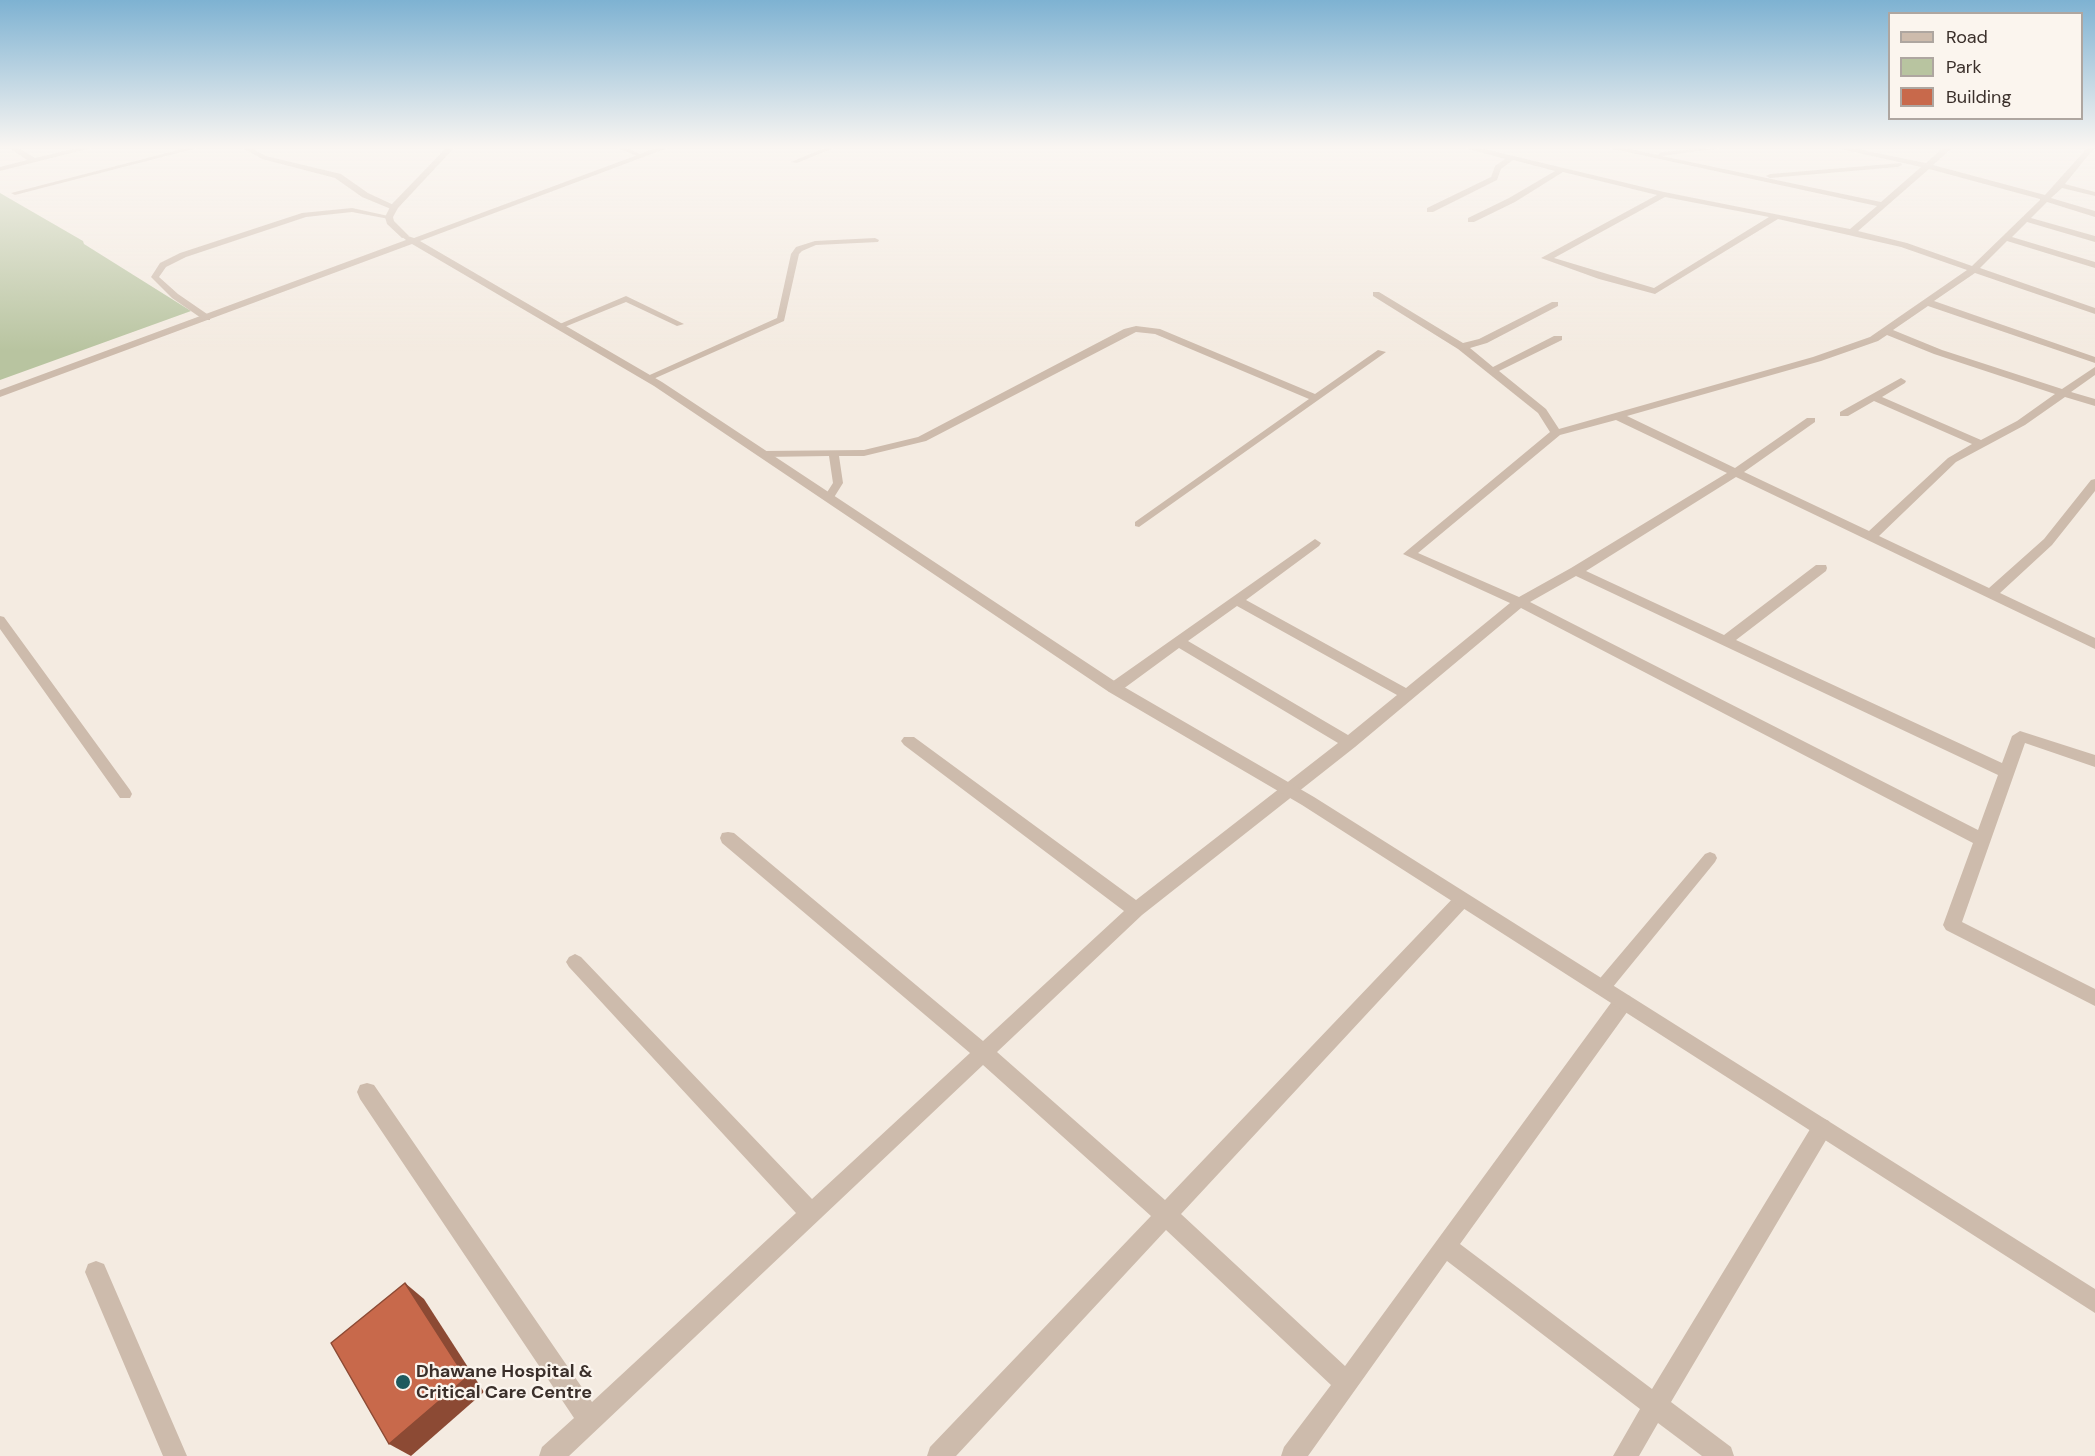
<!DOCTYPE html>
<style>
body{margin:0}
#map{position:relative;width:2095px;height:1456px;overflow:hidden;background:#f4ebe1;font-family:"DM Sans",sans-serif}
canvas{display:block}
.legend{position:absolute;left:1888px;top:12px;width:195px;height:108px;box-sizing:border-box;background:#fbf5ee;border:2px solid #aea6a0;margin:0;padding:8px 10px;list-style:none;font-size:18px;color:#3b302b}
.legend li{display:flex;align-items:center;gap:12px;height:30px}
.legend b{width:30px;border:2px solid #aea6a0}
</style>
<div id="map">
<canvas width="2095" height="1456"></canvas>
<ul class="legend">
<li><b style="height:8px;background:#cdbbac"></b>Road</li>
<li><b style="height:16px;background:#b8c4a0"></b>Park</li>
<li><b style="height:16px;background:#c8694b"></b>Building</li>
</ul>
</div>
<script>
const ctx = document.querySelector('canvas').getContext('2d');
ctx.lineJoin = 'round';
function fill(path, color) { ctx.fillStyle = color; ctx.fill(path, 'evenodd'); }
const poly = rows => new Path2D(rows.map(r => 'M' + r).join(''));
function strokePath(path, color, width, dash) { ctx.strokeStyle = color; ctx.lineWidth = width; ctx.lineCap = dash ? 'butt' : 'round'; ctx.setLineDash(dash || []); ctx.stroke(path); }
function write(font, color, halo, rows, align = 'center') {
  ctx.font = font + ' "DM Sans",sans-serif'; ctx.lineWidth = 4.5; ctx.setLineDash([]); ctx.textBaseline = 'middle'; ctx.strokeStyle = halo; ctx.fillStyle = color; for (const [text, x, y, turn = 0] of rows) {
    ctx.save(); ctx.translate(x, y); ctx.rotate((+turn || 0) * Math.PI / 180); ctx.textAlign = isNaN(turn) ? turn : align; if (halo) ctx.strokeText(text, 0, 0); ctx.fillText(text, 0, 0); ctx.restore();
  }
}
fill(poly([
 [0,193,83,241,84,244,191,311,0,380]
]), '#b8c4a0');
fill(poly([
 [190,147,201,147,15,195,11,193,190,147],
 [241,147,249,147,266,156,341,174,368,193,398,207,391,209,362,197,335,178,262,159,241,147],
 [615,147,624,147,645,156,640,157,615,147],
 [827,147,836,147,797,163,791,162,827,147],
 [352,208,393,217,389,219,352,212,306,217,186,257,166,267,159,277,178,294,210,316,210,320,204,320,172,298,151,277,160,263,180,253,302,213,352,208],
 [875,238,879,240,878,242,816,245,802,251,799,254,784,321,651,380,643,378,777,318,791,254,796,247,815,241,875,238],
 [626,296,684,324,677,326,626,302,562,328,555,326,626,296],
 [1136,326,1160,329,1315,394,1378,350,1386,352,1139,527,1135,526,1135,522,1309,399,1155,334,1136,332,926,441,864,456,839,456,843,483,833,499,825,499,824,497,833,483,829,456,764,457,759,454,764,451,864,450,918,437,1124,329,1136,326],
 [0,616,4,617,130,790,132,794,130,798,120,798,0,629,0,616],
 [1710,852,1715,854,1717,858,1715,862,1608,993,1602,995,1596,993,1594,988,1596,983,1705,854,1710,852]
]), '#cdbbac');
fill(poly([
 [8,147,17,147,35,158,81,147,95,147,0,171,0,167,27,160,8,147],
 [447,147,455,147,398,208,393,217,394,221,409,236,402,238,387,224,385,217,391,205,447,147],
 [1462,147,1476,147,1664,192,1850,229,1877,206,1604,147,1619,147,1658,155,1661,152,1729,147,1662,156,1881,202,1921,167,1832,147,1847,147,1926,163,1944,147,1953,147,1933,165,2045,195,2088,147,2095,147,2065,184,2095,192,2095,196,2062,188,2051,198,2095,211,2095,217,2047,202,2031,218,2095,236,2095,242,2027,222,2012,237,2095,262,2095,268,2007,241,1980,268,2095,308,2095,314,1975,273,1934,301,2095,357,2095,363,1928,306,1893,330,1942,350,2062,389,2095,367,2095,375,2071,392,2095,399,2095,406,2065,397,2025,425,1956,462,1879,536,1989,588,2044,539,2091,480,2095,479,2095,491,2052,545,2000,593,2095,638,2095,649,1736,477,1586,571,1724,635,1816,565,1826,565,1827,568,1826,571,1736,640,2002,763,2012,736,2020,731,2095,755,2095,767,2025,743,1962,922,2095,989,2095,1006,1946,930,1943,925,1973,843,1521,608,1355,747,1142,915,997,1052,1165,1200,1456,895,1462,893,1468,895,1471,900,1468,905,1181,1214,1345,1366,1616,996,1623,994,1630,996,1632,1002,1630,1008,1460,1244,1652,1389,1815,1121,1822,1118,1829,1121,1832,1128,1829,1135,1671,1402,1731,1447,1734,1456,1702,1456,1658,1423,1639,1456,1613,1456,1640,1409,1447,1261,1308,1456,1281,1456,1284,1447,1331,1385,1166,1230,956,1456,927,1456,930,1447,1151,1216,983,1065,569,1456,539,1456,542,1447,574,1418,360,1099,357,1092,360,1085,367,1083,374,1085,592,1402,796,1213,569,967,566,962,569,957,575,954,581,957,812,1199,970,1053,722,843,720,838,722,833,728,832,734,833,983,1041,1124,911,904,745,901,741,904,737,914,737,1136,900,1338,743,1179,648,1119,692,1109,692,1107,688,1109,684,1315,539,1321,543,1319,546,1246,600,1406,688,1510,603,1403,554,1550,432,1538,413,1458,349,1373,296,1373,292,1379,292,1463,343,1479,339,1552,302,1558,302,1558,306,1487,343,1470,348,1493,367,1554,336,1562,336,1562,340,1499,371,1546,409,1559,429,1813,357,1870,337,1967,270,1901,247,1778,219,1655,294,1599,279,1541,258,1657,195,1563,172,1515,202,1474,222,1468,222,1468,218,1509,198,1555,171,1513,160,1501,169,1497,180,1433,212,1427,212,1427,208,1491,177,1495,166,1505,159,1462,147],
 [1929,169,2040,199,2040,200,1972,266,1907,243,1858,231,1929,169],
 [1665,197,1769,217,1654,288,1554,258,1665,197],
 [1887,335,1934,354,2055,394,2017,421,1981,440,1882,397,1905,383,1906,381,1901,378,1840,412,1840,416,1848,416,1874,401,1972,444,1948,458,1869,531,1744,472,1815,422,1815,418,1807,418,1735,468,1627,416,1821,361,1878,341,1887,335],
 [1616,420,1727,473,1571,568,1519,597,1418,553,1560,435,1616,420],
 [1576,576,1998,775,1978,830,1530,602,1576,576],
 [1237,606,1397,695,1348,735,1188,641,1237,606],
 [1901,163,1902,165,1898,167,1770,178,1766,176,1770,174,1901,163],
 [96,1261,104,1264,187,1456,163,1456,85,1272,88,1264,96,1261]
]), '#cdbbac');
fill(poly([
 [659,147,670,147,420,241,662,382,1119,684,1314,797,2095,1289,2095,1313,1302,805,1109,692,654,386,412,244,0,397,0,390,406,240,401,236,402,234,414,238,659,147]
]), '#cdbbac');
fill(poly([
 [405,1283,424,1299,484,1392,411,1456,389,1444]
]), '#8c4a34');
const building = poly([
 [405,1283,466,1378,389,1444,331,1343,405,1283]
]);
fill(building, '#c8694b');
strokePath(building, '#8c4a34', 1.5);
const sky = ctx.createLinearGradient(0, 0, 0, 351);
sky.addColorStop(0, '#7eb2d2');
sky.addColorStop(0.42, '#faf6f2');
sky.addColorStop(1, '#faf6f200');
ctx.fillStyle = sky;
ctx.fillRect(0, 0, 2095, 351);
for (const [x, y, r, color] of [
 [403,1382,8,"#1f5a5e"]
]) { const dot = new Path2D(); dot.arc(x, y, r, 0, 2 * Math.PI); ctx.fillStyle = color; ctx.fill(dot); strokePath(dot, '#fbf5ee', 2); }
write('bold 18px', '#3b302b', '#fbf5ee', [
 ["Dhawane Hospital &",416,1372],
 ["Critical Care Centre",416,1393]
], 'left');
</script>
